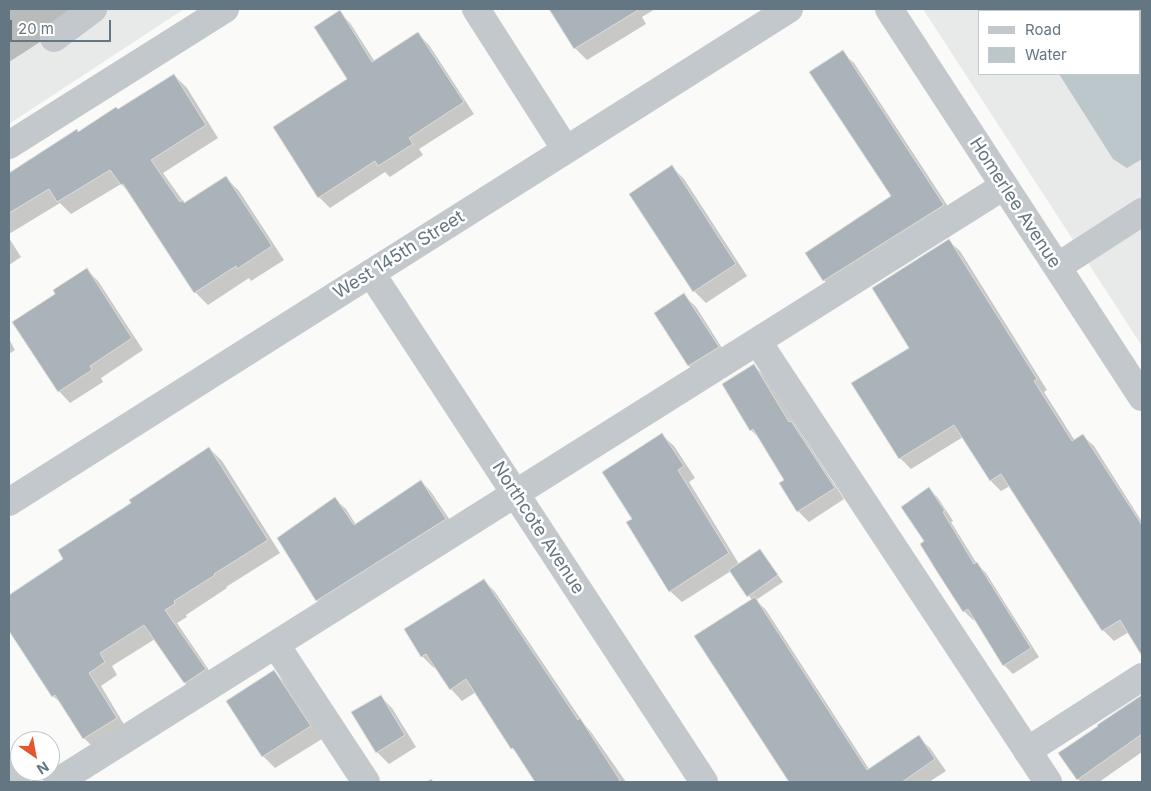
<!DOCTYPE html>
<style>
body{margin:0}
#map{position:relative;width:1151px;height:791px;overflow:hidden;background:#fafaf8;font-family:Inter,sans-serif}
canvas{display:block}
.frame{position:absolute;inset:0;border:10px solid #657683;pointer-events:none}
.legend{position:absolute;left:978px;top:10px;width:162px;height:65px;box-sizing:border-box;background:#fff;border:1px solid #c1c8cd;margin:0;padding:6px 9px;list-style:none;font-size:15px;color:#657683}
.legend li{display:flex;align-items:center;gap:10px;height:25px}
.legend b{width:25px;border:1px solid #c1c8cd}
.north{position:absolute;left:10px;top:731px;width:50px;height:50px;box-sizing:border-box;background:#fff;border:1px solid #c1c8cd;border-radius:50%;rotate:147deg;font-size:14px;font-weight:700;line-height:20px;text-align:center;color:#657683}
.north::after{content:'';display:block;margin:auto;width:18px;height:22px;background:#e4572e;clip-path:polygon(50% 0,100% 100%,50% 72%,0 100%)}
.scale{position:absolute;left:10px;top:20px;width:101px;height:22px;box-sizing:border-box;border:2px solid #657683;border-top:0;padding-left:6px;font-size:15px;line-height:18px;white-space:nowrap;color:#657683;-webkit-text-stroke:4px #fff;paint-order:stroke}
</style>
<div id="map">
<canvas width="1151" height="791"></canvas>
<div class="frame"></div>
<ul class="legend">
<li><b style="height:6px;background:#c3c8cc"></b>Road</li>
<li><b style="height:14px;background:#bbc7cb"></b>Water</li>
</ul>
<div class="north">N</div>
<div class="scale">20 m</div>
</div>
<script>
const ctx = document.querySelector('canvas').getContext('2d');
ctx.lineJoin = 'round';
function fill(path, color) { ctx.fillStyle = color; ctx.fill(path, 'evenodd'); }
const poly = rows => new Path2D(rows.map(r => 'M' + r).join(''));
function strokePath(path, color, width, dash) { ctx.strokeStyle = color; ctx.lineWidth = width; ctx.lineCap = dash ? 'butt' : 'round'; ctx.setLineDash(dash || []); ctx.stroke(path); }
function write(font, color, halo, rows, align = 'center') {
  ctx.font = font + ' Inter,sans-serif'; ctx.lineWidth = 5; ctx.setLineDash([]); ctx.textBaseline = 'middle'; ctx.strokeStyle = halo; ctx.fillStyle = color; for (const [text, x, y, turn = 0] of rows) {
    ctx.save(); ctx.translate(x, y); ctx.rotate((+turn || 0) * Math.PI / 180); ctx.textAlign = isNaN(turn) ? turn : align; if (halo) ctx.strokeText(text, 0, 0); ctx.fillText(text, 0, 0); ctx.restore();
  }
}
fill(poly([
 [9,9,184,9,9,124],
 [923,9,1142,9,1142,346],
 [980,11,1140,11,1140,74,980,74]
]), '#e8e9e9');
fill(poly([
 [1020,9,1142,9,1142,159,1127,168,1113,159,1059,74,1140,74,1140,11,1020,11]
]), '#bbc7cb');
fill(poly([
 [9,9,91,9,9,62],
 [552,9,655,9,642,17,646,24,587,60,575,48,551,10],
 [339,12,350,23,375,62,418,34,429,45,474,114,419,149,423,155,390,177,385,172,330,208,319,197,349,80],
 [842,52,854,63,955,217,836,292,824,280,807,253,893,197],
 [174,75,187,88,218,138,163,173,185,204,226,178,239,191,284,260,251,281,249,278,208,305,195,292,130,193,121,184,71,214,60,203,9,234,9,174,77,131,79,133,118,111],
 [672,167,684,179,747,276,706,303,694,291],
 [9,238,21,257,9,265],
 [949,241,960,251,1047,390,1044,392,1075,441,1083,436,1094,446,1142,522,1142,654,1129,632,1114,641,1103,630,1010,486,1001,491,991,481,963,437,911,469,900,458,853,384,910,349],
 [87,270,98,281,143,350,101,378,103,382,70,403,59,391,57,294],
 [684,295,696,307,729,359,701,377,689,366,656,313],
 [9,339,15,350,9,354],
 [754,365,764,376,844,499,809,522,798,511,781,483,786,480,761,440,751,430,723,384],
 [662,435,674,446,695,478,689,482,739,564,760,550,783,582,756,600,766,610,869,769,918,737,930,748,946,771,929,782,791,782,696,637,752,600,731,571,682,602,670,591,634,519],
 [209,448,222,461,280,553,226,587,227,588,186,615,187,617,177,623,217,682,198,696,185,683,155,639,112,666,117,675,101,686,128,731,97,751,84,738,65,707,53,696,9,628,9,596,65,559,132,503],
 [421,481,431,492,456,529,327,610,317,600,335,499,346,509,356,525],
 [929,489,938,498,953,521,951,522,977,564,986,573,1039,657,1013,674,1004,665,975,619,973,620,964,611,926,541],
 [484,580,495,592,584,724,591,732,626,782,537,782,519,755,512,748,476,692,462,701,451,689,436,666,434,668,422,656],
 [273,671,285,683,322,739,275,768,263,756,228,701],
 [380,696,392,708,416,747,389,764,377,752],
 [1142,697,1142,752,1099,782,1081,782,1078,779,1099,727,1098,725],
 [431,779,434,782,426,782]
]), '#0003');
const building = poly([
 [549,9,640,9,574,49,549,9],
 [340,10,372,62,418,32,464,102,409,138,413,144,378,166,375,161,318,198,273,127,347,79,314,27,340,10],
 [843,50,944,205,823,281,805,253,891,196,809,72,843,50],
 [174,74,206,125,151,160,180,202,183,200,184,203,226,176,272,246,237,269,236,266,194,293,123,184,121,185,110,170,57,202,49,189,9,213,9,173,77,129,78,132,116,107,118,109,174,74],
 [672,165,736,264,693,292,629,194,672,165],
 [949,239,1037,379,1034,381,1072,441,1083,434,1142,525,1142,656,1120,620,1102,631,1001,474,990,481,954,425,899,459,851,383,909,348,872,288,949,239],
 [87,268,132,338,90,366,92,370,58,392,12,322,55,294,53,290,87,268],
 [684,293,719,347,688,366,654,313,684,293],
 [754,364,789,422,791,421,835,488,797,512,779,483,784,480,753,429,750,431,722,384,754,364],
 [662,433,684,466,678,470,729,553,669,592,626,522,632,519,602,472,662,433],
 [209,447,268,540,214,574,215,575,174,601,175,604,165,610,206,669,187,682,184,683,144,625,100,653,105,662,89,673,117,718,83,739,55,695,52,697,9,631,9,595,63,559,58,550,131,503,129,500,209,447],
 [421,480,446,519,316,601,277,538,335,497,354,525,421,480],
 [929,487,945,511,943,512,974,564,977,562,1031,648,1003,666,968,609,963,612,936,570,920,544,924,541,901,507,929,487],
 [760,549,778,575,747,597,729,570,760,549],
 [484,579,578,720,580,718,621,782,535,782,513,748,511,749,466,679,450,690,426,654,421,657,404,629,484,579],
 [755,597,867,770,919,735,935,759,902,782,789,782,694,636,755,597],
 [274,670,311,726,262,757,226,701,274,670],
 [381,695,405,735,376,753,351,712,381,695],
 [1142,695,1142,734,1077,780,1058,753,1098,726,1097,725,1142,695]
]);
fill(building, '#aab3b9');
strokePath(building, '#dcdcda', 1);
strokePath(poly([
 [476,9,566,150],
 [889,9,1142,397],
 [54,38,93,9],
 [9,145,225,9],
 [1057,267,1142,212],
 [371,273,704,782],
 [758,342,1048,782],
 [9,502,789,9],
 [276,645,366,782],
 [1027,751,1142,677],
 [9,772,16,782],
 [57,782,1004,186]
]), '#c3c8cc', 28);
write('18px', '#657683', '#fff', [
 ["Homerlee Avenue",1015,203,57],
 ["West 145th Street",399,255,-32],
 ["Northcote Avenue",538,528,57]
]);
</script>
